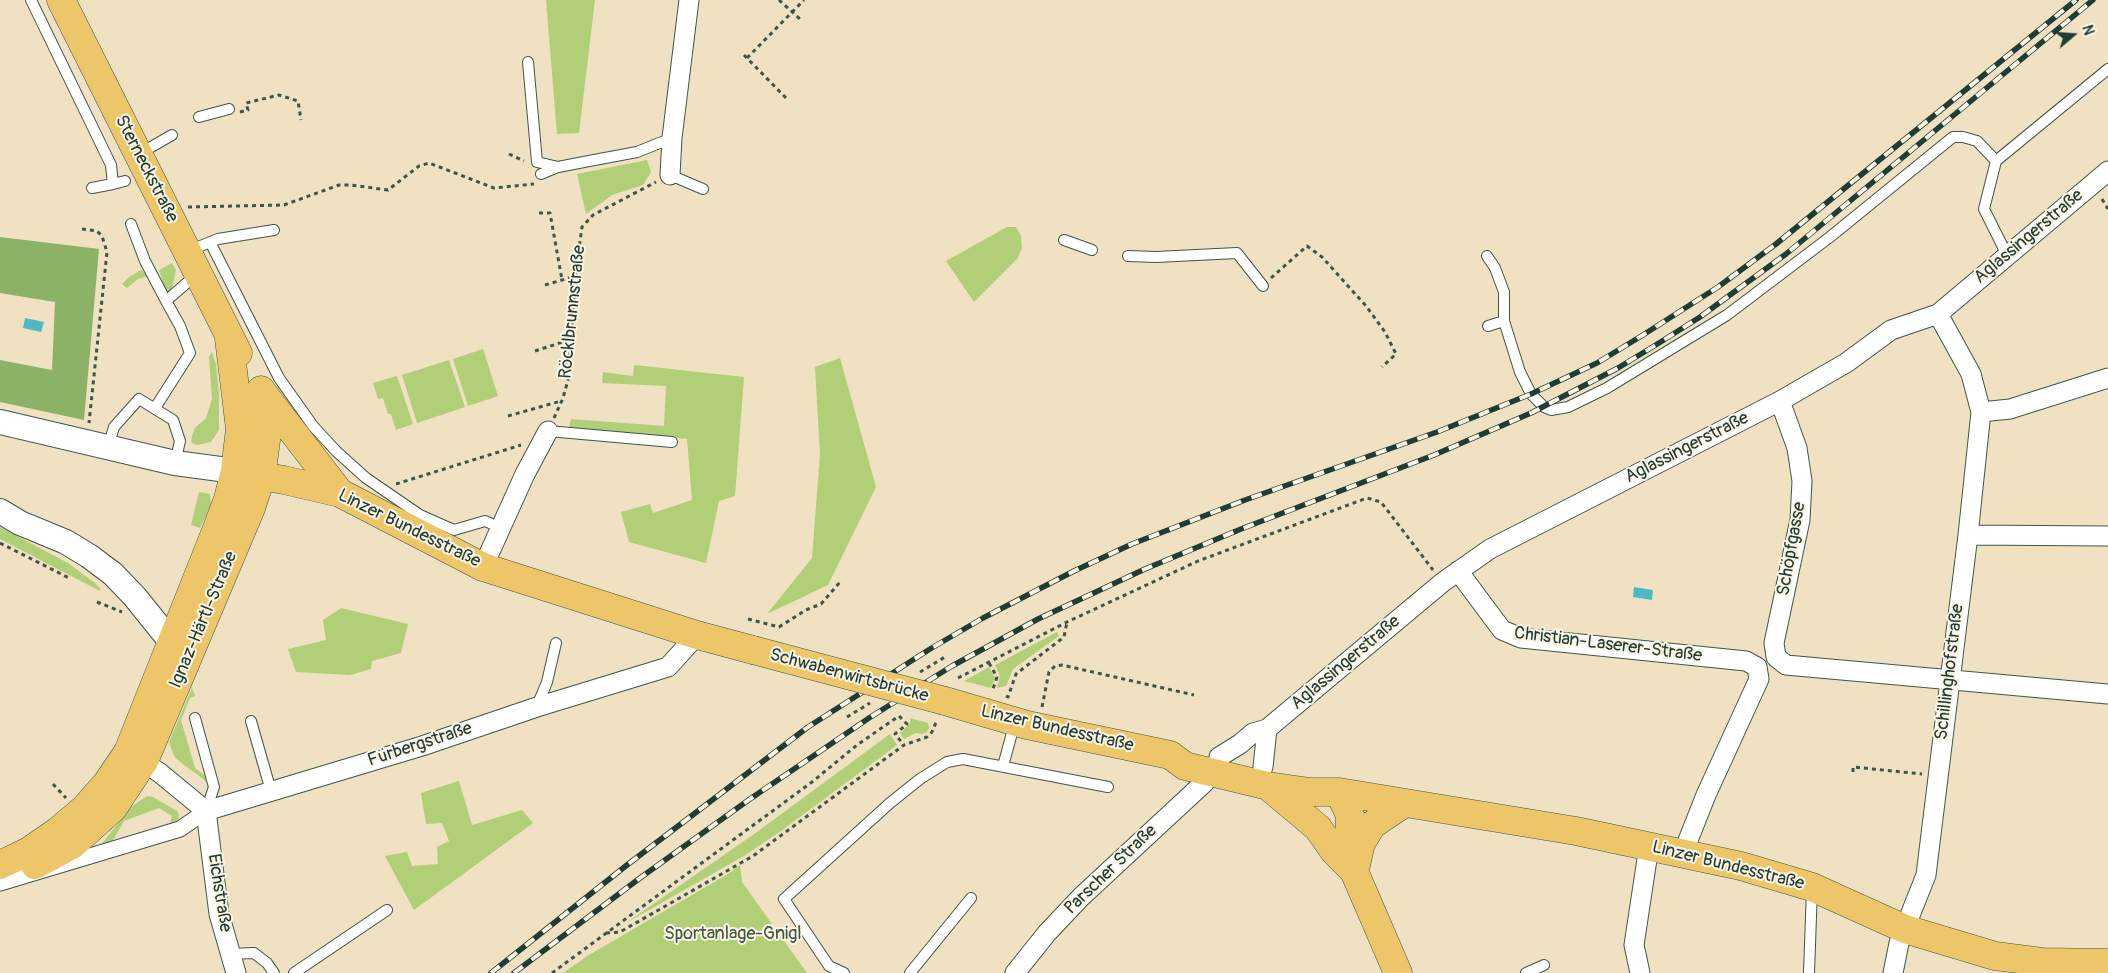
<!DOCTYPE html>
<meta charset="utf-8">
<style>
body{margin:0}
#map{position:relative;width:2108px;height:973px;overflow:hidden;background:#efe1c1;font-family:Pangolin,sans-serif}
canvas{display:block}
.north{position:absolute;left:2048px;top:10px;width:50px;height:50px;-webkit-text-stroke:4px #fcf5e5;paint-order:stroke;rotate:72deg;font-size:14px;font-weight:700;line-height:20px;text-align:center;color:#1f3d34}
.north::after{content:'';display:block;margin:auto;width:18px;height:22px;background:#1f3d34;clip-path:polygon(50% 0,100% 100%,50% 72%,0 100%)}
</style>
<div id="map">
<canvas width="2108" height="973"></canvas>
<div class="north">N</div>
</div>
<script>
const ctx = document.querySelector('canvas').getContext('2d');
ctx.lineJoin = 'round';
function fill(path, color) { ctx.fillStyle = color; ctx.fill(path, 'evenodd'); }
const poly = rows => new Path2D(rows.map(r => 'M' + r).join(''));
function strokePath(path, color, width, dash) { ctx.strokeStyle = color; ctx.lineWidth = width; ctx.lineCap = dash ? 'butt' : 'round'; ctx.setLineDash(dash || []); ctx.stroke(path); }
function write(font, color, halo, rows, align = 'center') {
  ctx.font = font + ' Pangolin,sans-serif'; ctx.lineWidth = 4; ctx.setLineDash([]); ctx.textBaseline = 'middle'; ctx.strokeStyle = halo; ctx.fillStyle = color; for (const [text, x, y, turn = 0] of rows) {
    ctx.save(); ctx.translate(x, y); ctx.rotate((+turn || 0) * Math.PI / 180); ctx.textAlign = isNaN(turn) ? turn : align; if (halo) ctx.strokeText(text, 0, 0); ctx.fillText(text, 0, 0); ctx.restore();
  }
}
fill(poly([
 [546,0,595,0,579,133,557,134],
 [647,160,651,172,643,185,612,195,586,214,577,174],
 [1007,227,1016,227,1021,236,1022,248,1018,258,974,302,946,261],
 [172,263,176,270,172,289,171,292,166,292,159,270],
 [141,270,149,276,138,279,127,288,122,284,129,277],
 [483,349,498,396,468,406,453,359],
 [212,352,216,364,219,394,219,430,211,442,197,445,191,442,192,436,195,428,206,418,212,399,209,357],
 [840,358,876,487,828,585,767,614,812,558,820,454,815,367],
 [449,360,465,407,417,423,402,375],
 [634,365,744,377,735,496,719,501,706,563,629,542,621,512,650,504,653,513,692,500,687,439,569,428,571,419,664,426,666,386,602,383,603,372,633,376],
 [397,376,413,424,396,430,391,414,388,414,383,398,378,399,373,383],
 [199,492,210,494,211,505,200,528,191,525],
 [0,527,68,563,95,583,100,588,100,591,0,539],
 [341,608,408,624,401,653,372,661,371,669,350,675,296,672,288,649,326,640,323,620],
 [1057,632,1059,636,1013,669,1006,686,997,688,1000,676,995,665],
 [989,667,995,678,991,688,964,681],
 [192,688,195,696,190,698,181,720,195,768,208,778,209,781,207,782,179,761,174,756,169,742],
 [910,718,928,723,929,728,927,732,922,734,916,733,904,739,900,733,910,723],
 [890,734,897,745,781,831,744,856,626,923,757,832],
 [459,781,472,825,522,810,533,823,414,910,385,856,407,852,412,866,438,864,437,847,449,841,442,823,426,824,421,793],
 [147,796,153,797,177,811,179,815,178,820,170,823,172,816,159,808,124,821,112,842,99,847,132,806],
 [740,865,742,882,807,973,563,973,589,955,728,874]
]), '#b0cf76');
fill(poly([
 [0,237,99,249,84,420,0,402,0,360,52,370,55,302,0,293]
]), '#8cb267');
fill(poly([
 [25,318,44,322,41,332,23,328],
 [1634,587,1653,590,1652,600,1633,597]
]), '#4cbac3');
const service = poly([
 [31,0,111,165,113,184,125,181],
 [528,62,537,162,558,167,589,161,637,152,672,138],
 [199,117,229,109],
 [139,154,172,135],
 [541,174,558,167],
 [670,175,703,189],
 [92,188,113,184],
 [131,224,145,261,166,301],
 [1064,240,1092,250],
 [210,242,279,378,313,426,336,451,366,478,420,515,454,530,485,521,501,528],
 [188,251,218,239,274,230],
 [2007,255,1984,209,1996,161,2108,69],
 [1128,256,1156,257,1237,253,1263,286],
 [1487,256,1495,268,1504,292,1504,321,1520,372,1531,394,1544,407,1551,410,1568,407,1607,388,1727,315,1830,237,1953,137,1963,137,1977,141,1996,161],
 [1488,326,1504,321],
 [155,408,190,353,180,326,166,301,197,274],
 [548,431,672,442],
 [108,447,114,427,139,399,173,420,180,441,175,463],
 [537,706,547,682,556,643],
 [195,718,214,787,206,811],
 [251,721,271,791],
 [1003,766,1015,722],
 [230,954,254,953,267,963,274,973],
 [294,973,387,910],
 [844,973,829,966,784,899,890,803,920,779,947,762,963,759,1108,787],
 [910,973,971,898],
 [1526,973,1544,965],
 [1809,973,1812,888]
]);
const pedestrian = poly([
 [0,883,180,829,206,811]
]);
const minor = poly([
 [670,175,672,138,689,0],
 [1780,401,1797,448,1802,481,1800,520,1774,643,1776,657,1786,665,2108,694],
 [1981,412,2010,409,2108,378],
 [1968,535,2108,536],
 [483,567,525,474,548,431],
 [1458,571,1502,630,1521,638,1746,661,1757,667,1759,679,1706,795,1683,853],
 [134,756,160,773,206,811],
 [1219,757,1240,744,1253,733,1267,729,1443,582,1490,549,1780,401,1846,363,1891,330,1938,314,2108,171],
 [1263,767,1267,729],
 [206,811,422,746,537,707,668,667,697,635],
 [206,811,219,914,236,973],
 [1015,973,1047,933,1081,897,1205,782,1206,771],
 [1640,973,1634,945,1649,846],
 [1893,973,1899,943,1926,875,1968,535,1981,412,1971,374,1938,314]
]);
const tertiary = poly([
 [0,422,175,463,235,471],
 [0,511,20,523,66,542,89,556,113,574,135,597,172,643]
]);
const primary = poly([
 [61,0,238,353],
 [263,393,340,493],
 [244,473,284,480,340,493,483,567,697,635,753,650],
 [945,701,1027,725,1170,755,1185,766,1268,786,1310,792,1339,792,1576,831,1741,866,1812,887,1905,929,1995,956,2042,962,2108,963],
 [1269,787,1318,828,1334,851,1354,871],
 [1339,792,1350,815,1349,846,1354,871,1398,973],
 [0,865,29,851,58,831,85,808,107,783,128,752,216,531,228,499,235,471,240,429,229,338],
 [35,865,72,845,113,808,144,761,251,508,261,477,267,433,261,390],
 [1356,865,1361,843,1372,825,1403,804]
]);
strokePath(service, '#3e5649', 12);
strokePath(pedestrian, '#3e5649', 17);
strokePath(minor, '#3e5649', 21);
strokePath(tertiary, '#3e5649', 26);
strokePath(primary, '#3e5649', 29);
strokePath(poly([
 [779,0,800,19],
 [744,55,786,98],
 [747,58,804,0],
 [240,112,248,110,246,103,279,95,298,101,301,120],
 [509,154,524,161],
 [2102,199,2108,209],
 [188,207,284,205,339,185,351,185,388,190,419,166,429,163,494,188,534,184],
 [539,213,550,213,562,280],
 [82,229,97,231,102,236,107,252,89,423],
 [1271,278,1307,246,1322,257,1366,306,1385,332,1396,354,1382,367],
 [545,285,576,276],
 [535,351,572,339],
 [508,416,561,401],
 [554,418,563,398,568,380,576,270,582,227,593,215,656,182],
 [396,484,521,445],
 [0,543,71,579],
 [97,602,122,612],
 [748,619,779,627,806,610,821,604,840,582],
 [989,663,997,677,992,692],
 [958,678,1067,622,1198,561,1367,498,1381,502,1433,570],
 [1006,696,1008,697,1016,674,1064,637,1067,622],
 [1042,707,1049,672,1055,666,1062,665,1194,695],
 [1853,772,1853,767,1922,774],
 [53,784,66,798],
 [606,933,620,932,753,856,904,745,927,737,932,732,937,720],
 [552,973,812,782,857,745,899,716,907,724,895,734,904,745]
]), '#3e5649', 3, [4, 4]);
strokePath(service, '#fff', 10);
strokePath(pedestrian, '#fff', 15);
strokePath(minor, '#fff', 19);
strokePath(tertiary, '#fff', 24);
strokePath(primary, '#ecc669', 28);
const rail = poly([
 [491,973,627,865,808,727,930,649,983,618,1074,571,1132,544,1245,500,1437,432,1531,394,1597,363,1643,335,1718,287,1776,244,2076,0],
 [514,973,640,878,750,799,869,718,952,666,1038,619,1145,569,1241,529,1434,455,1531,413,1618,368,1659,343,1700,317,1786,254,2093,0]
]);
strokePath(rail, '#1f3d34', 5.5);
strokePath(rail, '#fcf5e5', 4, [11]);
const primaryBridge = poly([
 [753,650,945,701]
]);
strokePath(primaryBridge, '#3e5649', 29, []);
strokePath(poly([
 [920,672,945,657],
 [847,717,870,703]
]), '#3e5649', 3, [4, 4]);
strokePath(primaryBridge, '#ecc669', 28);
write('18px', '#1f3d34', '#fcf5e5', [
 ["Sterneckstraße",146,169,63],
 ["Aglassingerstraße",2029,237,-40],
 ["Röcklbrunnstraße",573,312,-84],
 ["Aglassingerstraße",1687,448,-27],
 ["Linzer Bundesstraße",409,529,26],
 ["Schöpfgasse",1792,549,-80],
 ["Ignaz-Härtl-Straße",204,620,-67],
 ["Christian-Laserer-Straße",1608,645,7],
 ["Aglassingerstraße",1346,663,-40],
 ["Schillinghofstraße",1950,672,-83],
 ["Schwabenwirtsbrücke",849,676,15],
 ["Linzer Bundesstraße",1057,729,13],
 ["Fürbergstraße",420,745,-18],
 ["Linzer Bundesstraße",1728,866,14],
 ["Parscher Straße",1111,870,-44],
 ["Eichstraße",219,893,81]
]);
write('18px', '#3c5a41', '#fcf5e5', [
 ["Sportanlage-Gnigl",733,934]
]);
</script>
